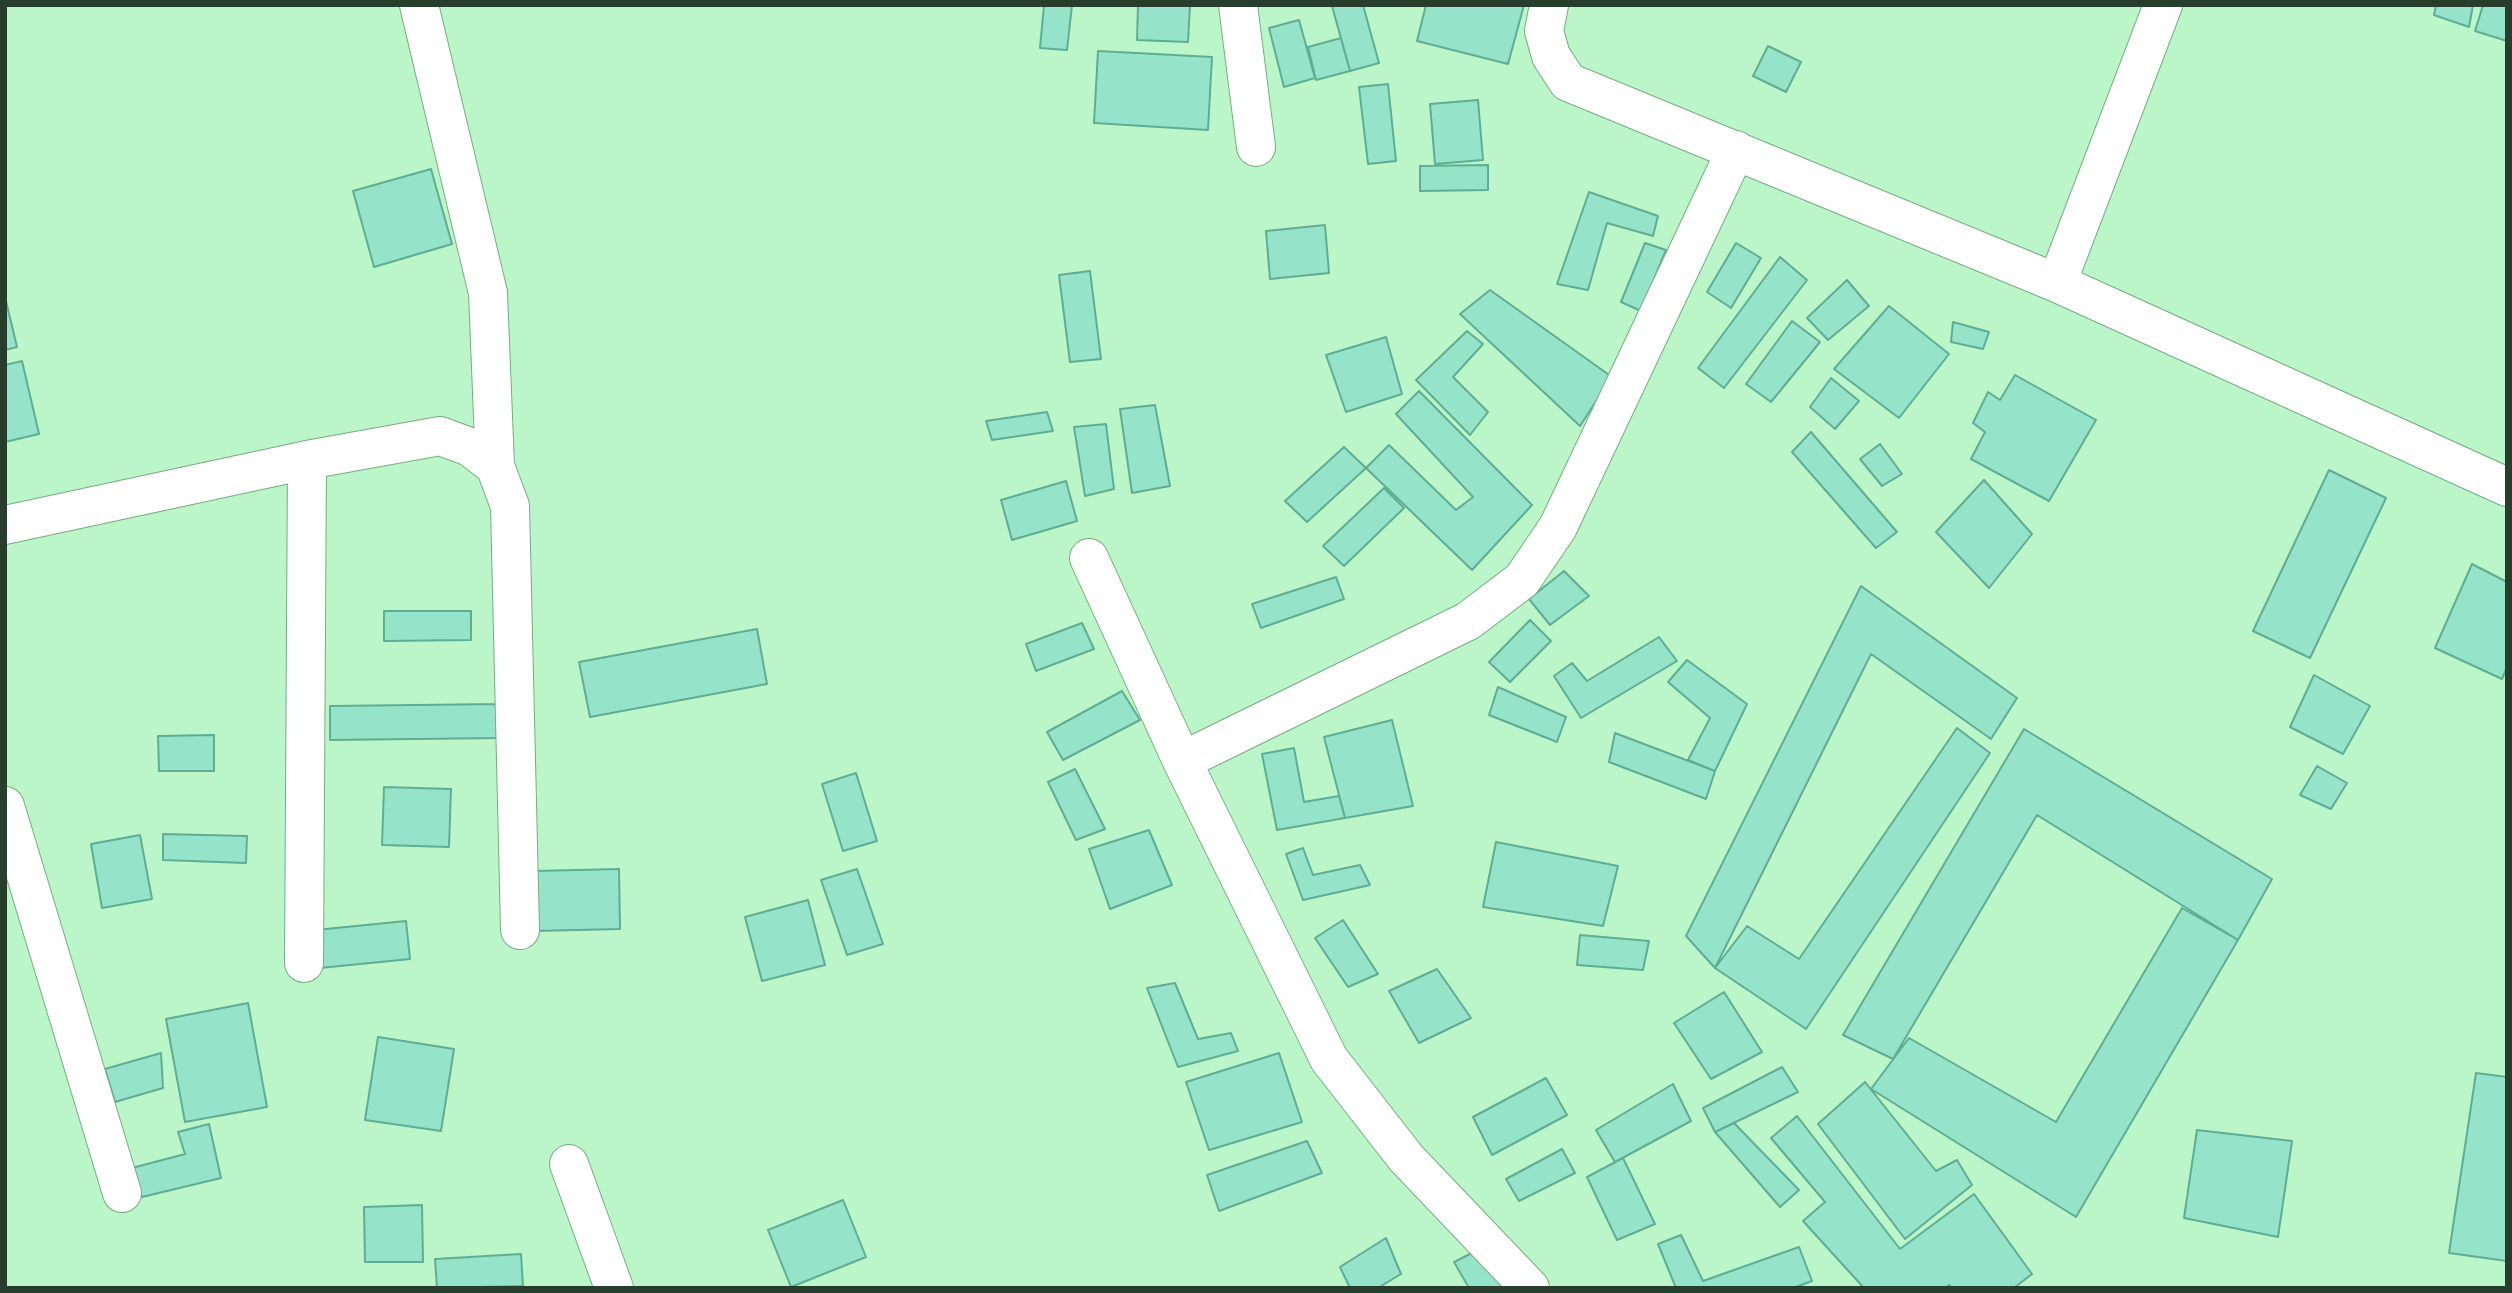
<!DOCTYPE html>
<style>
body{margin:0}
#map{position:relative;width:2512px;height:1293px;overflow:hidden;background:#bbf6c8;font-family:Georgia,serif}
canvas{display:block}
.frame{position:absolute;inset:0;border:7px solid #273e2c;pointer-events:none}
</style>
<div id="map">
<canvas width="2512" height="1293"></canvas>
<div class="frame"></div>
</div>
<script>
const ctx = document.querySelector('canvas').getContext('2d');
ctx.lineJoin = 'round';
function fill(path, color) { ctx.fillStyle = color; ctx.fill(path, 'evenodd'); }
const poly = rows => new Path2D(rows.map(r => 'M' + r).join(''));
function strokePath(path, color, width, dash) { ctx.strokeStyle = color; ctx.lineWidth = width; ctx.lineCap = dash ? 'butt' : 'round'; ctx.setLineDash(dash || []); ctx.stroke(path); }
const building = poly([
 [1044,5,1072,5,1067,50,1040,48,1044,5],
 [1138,5,1190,5,1188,42,1137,40,1138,5],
 [1363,5,1379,63,1350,71,1332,6,1363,5],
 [1426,5,1524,5,1508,64,1417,41,1426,5],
 [2436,5,2473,5,2469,27,2434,15,2436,5],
 [2483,5,2507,6,2507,41,2475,31,2483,5],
 [1299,20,1315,78,1284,87,1269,28,1299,20],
 [1341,38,1350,71,1316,80,1308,47,1341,38],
 [1768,46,1801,62,1786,92,1753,76,1768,46],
 [1098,51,1212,57,1208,130,1094,123,1098,51],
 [1388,84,1396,161,1368,164,1359,87,1388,84],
 [1478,100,1483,160,1435,164,1430,104,1478,100],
 [1488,165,1488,190,1420,191,1420,166,1488,165],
 [431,169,452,244,374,267,353,191,431,169],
 [1589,192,1658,216,1653,236,1607,223,1588,290,1557,284,1589,192],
 [1325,225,1329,273,1270,279,1266,231,1325,225],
 [1645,243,1666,250,1641,311,1621,302,1645,243],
 [1736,243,1761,258,1731,308,1707,292,1736,243],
 [1780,257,1807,280,1724,388,1698,368,1780,257],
 [1090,271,1101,359,1070,362,1059,275,1090,271],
 [1847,280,1869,306,1828,340,1807,318,1847,280],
 [1490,290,1612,377,1580,426,1460,314,1490,290],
 [5,297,17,347,5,350,5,297],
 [1889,306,1949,354,1899,418,1834,369,1889,306],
 [1792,321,1820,342,1771,402,1746,384,1792,321],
 [1953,322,1989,332,1983,349,1951,342,1953,322],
 [1467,331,1483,344,1453,377,1488,412,1470,435,1416,380,1467,331],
 [1386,337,1402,394,1346,412,1326,355,1386,337],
 [22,361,39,434,5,442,5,365,22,361],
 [2015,375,2096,420,2049,501,1971,459,1985,432,1973,423,1988,392,2000,400,2015,375],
 [1831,378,1859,401,1835,429,1810,407,1831,378],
 [1419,391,1532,505,1472,570,1366,468,1389,445,1456,510,1473,497,1396,414,1419,391],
 [1155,405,1170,486,1132,493,1120,409,1155,405],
 [1047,412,1053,431,992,440,986,421,1047,412],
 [1106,424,1114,489,1085,496,1074,427,1106,424],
 [1811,432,1897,532,1876,548,1792,452,1811,432],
 [1880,444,1902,474,1882,486,1860,459,1880,444],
 [1344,447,1366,468,1307,522,1285,501,1344,447],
 [2329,470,2386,498,2310,658,2253,631,2329,470],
 [1984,480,2032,534,1989,588,1936,532,1984,480],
 [1066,481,1077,521,1012,540,1001,500,1066,481],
 [1384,488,1404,508,1344,566,1323,546,1384,488],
 [2472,564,2507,582,2507,667,2502,679,2435,648,2472,564],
 [1564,571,1589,596,1550,625,1529,599,1564,571],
 [1336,577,1344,599,1261,628,1252,604,1336,577],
 [1861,586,2017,698,1991,739,1871,654,1715,968,1686,936,1861,586],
 [384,611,471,611,471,640,384,641,384,611],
 [1530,620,1551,641,1510,682,1489,662,1530,620],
 [1082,623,1094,649,1036,671,1026,644,1082,623],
 [757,629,767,684,590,717,579,662,757,629],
 [1659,637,1677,661,1581,718,1554,676,1572,663,1587,681,1659,637],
 [1687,660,1747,704,1715,771,1688,760,1710,718,1668,682,1687,660],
 [2314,675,2370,706,2343,754,2290,727,2314,675],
 [1498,687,1566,717,1557,742,1489,715,1498,687],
 [1122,691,1140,720,1063,760,1047,732,1122,691],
 [500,704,501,738,330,740,330,706,500,704],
 [1392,720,1413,806,1345,818,1324,737,1392,720],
 [1957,728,1990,753,1806,1029,1715,968,1747,926,1799,959,1957,728],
 [2024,729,2272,879,2238,940,2037,815,1893,1059,1843,1035,2024,729],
 [1615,733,1715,771,1706,799,1609,762,1615,733],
 [214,735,214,771,159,771,158,736,214,735],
 [1294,748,1304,802,1339,796,1345,818,1277,830,1262,754,1294,748],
 [2317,766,2347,783,2331,809,2300,795,2317,766],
 [1075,769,1105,829,1076,840,1048,782,1075,769],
 [856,773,877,841,843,851,822,784,856,773],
 [384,787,451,789,449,847,382,845,384,787],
 [1149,830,1172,885,1110,909,1089,849,1149,830],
 [163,834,247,836,246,863,163,860,163,834],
 [140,835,152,899,102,908,91,844,140,835],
 [1496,842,1618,866,1603,926,1483,907,1496,842],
 [1303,848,1313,875,1360,865,1370,885,1303,900,1286,854,1303,848],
 [619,869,620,929,534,931,534,871,619,869],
 [857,869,883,944,847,955,821,880,857,869],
 [808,900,825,965,762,981,745,917,808,900],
 [2182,908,2238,940,2076,1217,1871,1089,1909,1038,2056,1122,2182,908],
 [1343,920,1378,974,1348,987,1315,938,1343,920],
 [406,921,410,959,320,968,316,930,406,921],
 [1580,935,1649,941,1643,970,1577,965,1580,935],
 [1437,969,1471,1018,1419,1043,1389,991,1437,969],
 [1175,983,1198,1039,1231,1033,1238,1051,1178,1067,1147,988,1175,983],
 [1724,992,1762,1052,1711,1079,1674,1023,1724,992],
 [248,1003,267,1107,185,1122,166,1019,248,1003],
 [378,1037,454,1049,441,1131,365,1120,378,1037],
 [161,1053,163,1088,115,1102,105,1069,161,1053],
 [1279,1053,1302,1122,1209,1150,1186,1082,1279,1053],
 [1782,1067,1798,1092,1715,1132,1703,1108,1782,1067],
 [2476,1073,2507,1077,2507,1261,2449,1253,2476,1073],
 [1546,1078,1567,1115,1492,1155,1473,1117,1546,1078],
 [1865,1082,1936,1171,1957,1160,1972,1185,1905,1239,1818,1124,1865,1082],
 [1673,1084,1691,1121,1615,1162,1596,1130,1673,1084],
 [1797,1116,1900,1249,1974,1194,2032,1274,2014,1288,1952,1288,1949,1285,1945,1288,1864,1288,1803,1221,1825,1202,1771,1138,1797,1116],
 [1734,1123,1799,1190,1780,1207,1715,1132,1734,1123],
 [209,1124,221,1178,142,1197,132,1168,185,1154,178,1132,209,1124],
 [2197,1130,2292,1141,2278,1237,2184,1218,2197,1130],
 [1307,1141,1322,1173,1219,1211,1207,1175,1307,1141],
 [1562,1149,1575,1173,1519,1201,1506,1179,1562,1149],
 [1623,1158,1655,1224,1617,1240,1587,1177,1623,1158],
 [843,1200,866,1257,791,1287,768,1230,843,1200],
 [422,1205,423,1262,365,1262,364,1207,422,1205],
 [1681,1235,1703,1281,1799,1247,1812,1281,1793,1288,1676,1288,1658,1244,1681,1235],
 [1386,1238,1401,1274,1378,1288,1350,1288,1340,1267,1386,1238],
 [1484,1247,1507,1288,1469,1288,1454,1262,1484,1247],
 [521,1254,523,1286,437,1288,435,1259,521,1254]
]);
fill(building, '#95e3c9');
strokePath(building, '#5fad94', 2);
const minor = poly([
 [419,5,488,293,495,466],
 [1238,5,1256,147],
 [1549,5,1544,31,1551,56,1568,82,2057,283,2507,487],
 [2057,283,2163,5],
 [5,525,307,460,440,436,470,447,495,466,510,506,520,930],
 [1089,558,1182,761,1329,1059,1406,1158,1530,1288],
 [1182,761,1468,621,1522,580,1558,527,1736,150],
 [5,806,122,1193],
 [304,963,307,460],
 [569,1164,614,1288]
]);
strokePath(minor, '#75ad82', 40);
strokePath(minor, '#fff', 38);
</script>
